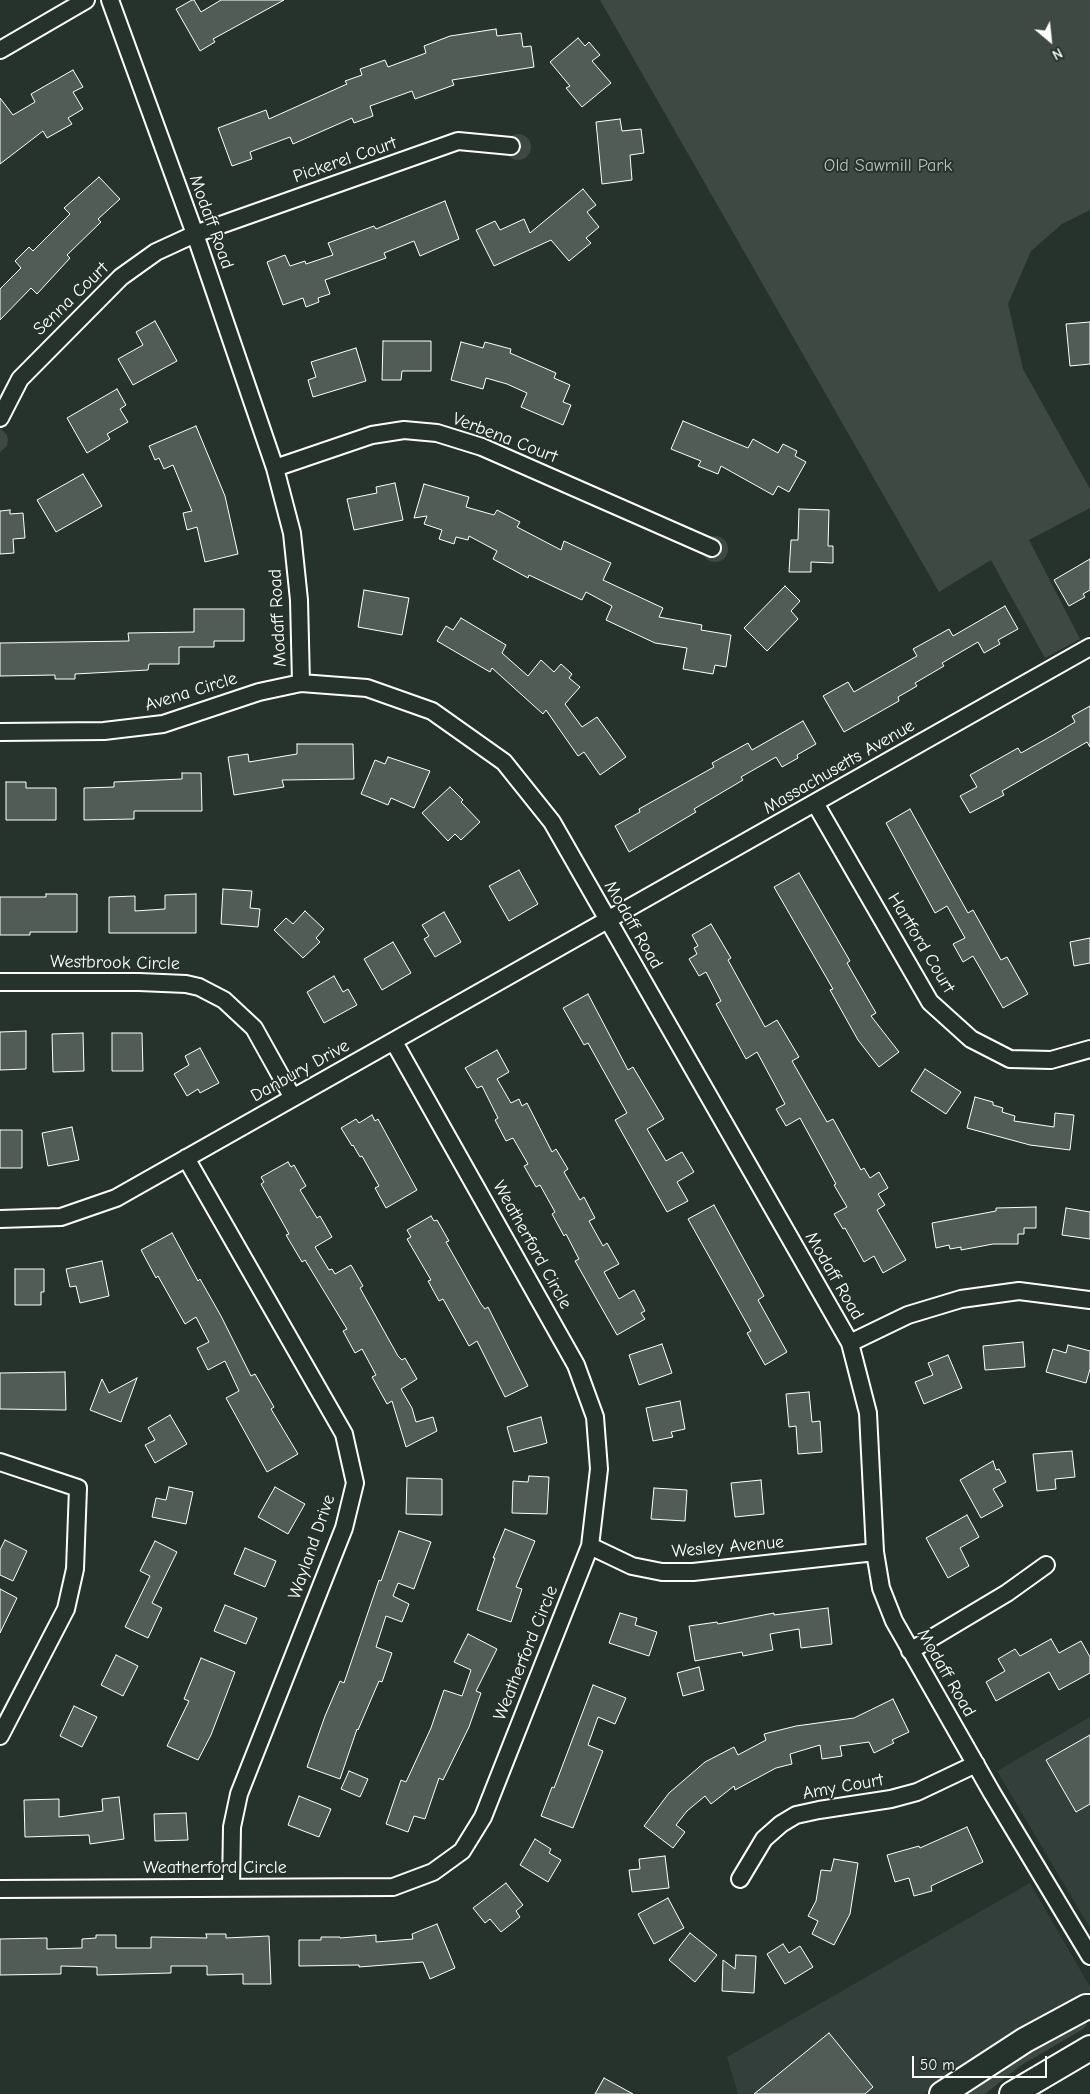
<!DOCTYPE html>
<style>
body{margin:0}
#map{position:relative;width:1090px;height:2094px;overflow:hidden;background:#26332d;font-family:"Comic Neue",sans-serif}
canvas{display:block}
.north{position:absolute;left:1025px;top:15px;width:50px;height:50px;-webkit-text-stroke:4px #26332d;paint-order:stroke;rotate:152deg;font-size:14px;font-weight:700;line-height:20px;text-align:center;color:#fff}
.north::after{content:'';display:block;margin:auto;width:18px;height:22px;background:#fff;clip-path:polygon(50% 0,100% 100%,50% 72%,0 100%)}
.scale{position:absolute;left:912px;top:2056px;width:135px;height:22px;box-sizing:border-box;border:2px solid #fff;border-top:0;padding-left:6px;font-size:15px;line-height:18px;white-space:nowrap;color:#fff;-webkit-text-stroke:4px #26332d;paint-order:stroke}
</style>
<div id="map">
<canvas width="1090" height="2094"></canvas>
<div class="north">N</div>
<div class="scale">50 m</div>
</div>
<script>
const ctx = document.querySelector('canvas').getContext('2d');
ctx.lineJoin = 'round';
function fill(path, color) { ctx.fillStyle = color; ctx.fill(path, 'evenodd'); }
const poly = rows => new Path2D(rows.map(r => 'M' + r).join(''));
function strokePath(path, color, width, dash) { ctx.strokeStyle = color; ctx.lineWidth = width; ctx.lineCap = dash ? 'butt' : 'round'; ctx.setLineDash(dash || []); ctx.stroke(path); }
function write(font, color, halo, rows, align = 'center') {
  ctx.font = font + ' "Comic Neue",sans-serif'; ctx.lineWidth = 4; ctx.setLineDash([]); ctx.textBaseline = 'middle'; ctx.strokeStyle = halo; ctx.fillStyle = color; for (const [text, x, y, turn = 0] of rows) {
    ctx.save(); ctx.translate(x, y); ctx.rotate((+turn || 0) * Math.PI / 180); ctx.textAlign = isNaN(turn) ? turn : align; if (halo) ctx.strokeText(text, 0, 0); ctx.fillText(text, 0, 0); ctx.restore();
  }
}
fill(poly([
 [1090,1717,1090,1928,997,1771],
 [1030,1883,1090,1987,1090,1991,1017,2033,923,2094,738,2094,727,2057]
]), '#333f3a');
fill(poly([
 [600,0,1090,0,1090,210,1062,224,1031,251,1008,304,1023,369,1090,489,1090,508,1029,540,1080,639,1045,658,991,560,939,592],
 '505 147a13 13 0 1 1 26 0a13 13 0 1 1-26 0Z',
 [0,428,7,435,8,440,7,446,0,452],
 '702 549a13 13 0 1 1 26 0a13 13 0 1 1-26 0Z',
 [1083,2021,1086,2022,1087,2025,1083,2029,1020,2066,985,2094,963,2094,1024,2054]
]), '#3e4944');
const building = poly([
 [192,0,194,0,201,12,221,0,284,0,213,39,215,42,200,51,176,9,192,0],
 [496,29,497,36,521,33,523,47,531,46,534,67,452,80,454,85,415,99,412,91,370,106,373,116,354,123,352,118,293,144,290,137,250,152,252,159,232,166,218,128,266,110,269,119,347,84,345,81,362,75,360,69,385,60,388,67,426,53,424,46,450,36,496,29],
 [578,38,585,46,589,42,600,55,592,61,611,83,582,107,566,88,570,86,550,62,578,38],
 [73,70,83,87,73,92,83,109,68,118,72,124,47,138,43,131,0,164,0,98,13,115,35,102,31,94,73,70],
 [620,119,622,131,641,129,644,153,630,155,632,180,602,184,596,122,620,119],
 [99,177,120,199,98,219,101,222,67,255,70,258,37,294,31,288,0,320,0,289,21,268,15,261,29,247,33,251,70,214,64,208,99,177],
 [583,189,596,205,587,212,599,227,586,238,591,243,569,261,551,240,494,266,476,230,495,221,500,230,524,219,530,233,583,189],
 [445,201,459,239,420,256,414,241,384,253,386,258,325,280,330,294,318,298,319,302,306,307,303,298,283,305,267,262,285,255,290,266,305,261,306,264,333,255,328,243,374,226,376,229,445,201],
 [155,321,177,361,133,385,118,359,143,345,136,332,155,321],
 [1090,322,1090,364,1070,366,1066,324,1090,322],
 [383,341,431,341,431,371,402,371,401,380,382,380,383,341],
 [461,342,483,348,485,342,511,349,510,353,556,373,554,378,570,385,563,402,571,405,563,425,521,407,527,393,507,384,486,378,483,389,451,380,461,342],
 [356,348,366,381,313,397,308,380,316,377,311,362,356,348],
 [117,389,126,405,120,409,128,422,107,434,110,439,87,453,67,418,117,389],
 [683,421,748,448,753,439,778,453,783,444,797,451,795,456,806,462,789,492,778,486,773,495,721,466,718,474,698,466,701,461,671,449,683,421],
 [196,426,225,496,238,554,205,562,197,527,187,530,183,513,192,511,173,465,164,469,159,458,155,460,149,446,196,426],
 [83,474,102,506,56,532,37,500,83,474],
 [395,483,403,520,354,530,347,499,377,493,376,487,395,483],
 [424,484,469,497,466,507,494,515,497,510,520,522,517,527,561,550,564,541,611,563,603,580,663,608,659,617,702,625,701,630,731,635,726,667,715,665,713,674,683,669,687,648,655,643,606,620,612,606,586,592,582,600,529,575,528,578,493,559,497,551,469,536,468,540,456,537,454,544,439,539,442,530,424,524,427,516,414,518,424,484],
 [799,509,829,510,828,546,833,546,833,563,811,562,811,572,789,572,791,540,798,540,799,509],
 [10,510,10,514,23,513,25,538,13,539,14,553,0,554,0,511,10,510],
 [1090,559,1090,590,1083,594,1085,597,1069,606,1054,580,1090,559],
 [785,586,800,601,791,611,798,619,767,651,744,628,785,586],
 [364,590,409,598,402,635,358,627,364,590],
 [1005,606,1018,629,998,640,1000,644,984,653,978,642,942,663,944,666,915,683,917,686,898,697,899,701,844,732,823,696,848,682,854,692,917,656,913,649,949,629,953,636,1005,606],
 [194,609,244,609,244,641,214,641,214,647,179,647,179,664,149,664,148,670,75,674,75,679,55,679,55,675,0,676,0,643,129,641,128,633,194,632,194,609],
 [461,618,506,645,502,653,528,676,541,660,554,672,561,664,572,674,569,678,580,687,565,704,582,727,597,717,626,757,600,775,584,752,578,756,546,710,543,714,492,668,490,672,437,641,446,626,453,630,461,618],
 [1090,706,1090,747,1087,742,1002,791,1004,795,970,813,960,796,977,787,970,775,1018,748,1021,753,1055,734,1075,722,1072,716,1090,706],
 [803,721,816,744,797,755,798,758,782,767,776,757,741,777,743,780,694,809,696,812,629,852,615,826,640,812,639,809,714,767,712,763,748,743,752,750,803,721],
 [297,744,353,744,354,779,282,780,284,787,234,795,228,757,248,754,249,762,297,754,297,744],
 [388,757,430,771,414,808,391,798,388,805,361,794,375,760,385,764,388,757],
 [182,773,201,773,202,811,134,811,134,819,84,820,84,788,114,787,114,782,182,779,182,773],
 [6,782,26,782,26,788,56,788,56,820,6,820,6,782],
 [450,787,463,800,461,802,480,822,461,840,455,834,448,841,422,813,450,787],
 [910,809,968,913,973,910,1001,960,1007,957,1028,994,1003,1008,973,956,963,962,953,944,965,938,947,906,935,913,886,823,910,809],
 [519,870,538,904,509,921,489,886,519,870],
 [799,873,850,961,847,963,876,1013,871,1016,899,1052,879,1067,858,1040,830,990,833,989,774,887,799,873],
 [223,889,252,891,250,908,260,909,258,927,221,924,223,889],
 [46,894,77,894,77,932,30,932,30,935,0,935,0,897,46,897,46,894],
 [196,894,196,933,109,933,109,897,135,896,135,911,165,909,165,895,196,894],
 [305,911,324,929,316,938,320,942,303,958,274,930,286,918,293,924,305,911],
 [444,912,461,942,435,957,424,939,429,936,422,925,444,912],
 [711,924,731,958,728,960,765,1027,777,1020,799,1057,792,1061,827,1122,833,1119,861,1170,864,1168,870,1178,879,1172,888,1188,878,1194,885,1205,877,1210,906,1260,883,1273,874,1256,864,1262,845,1228,843,1229,834,1214,847,1207,834,1185,836,1184,800,1118,786,1126,776,1109,785,1104,757,1052,746,1059,716,1004,721,1001,706,972,699,976,689,959,697,954,694,948,698,946,692,935,711,924],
 [1090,938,1090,963,1074,966,1070,942,1090,938],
 [393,942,411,973,382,990,364,959,393,942],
 [334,976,343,992,348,989,357,1005,324,1023,307,992,334,976],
 [588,994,628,1070,633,1067,664,1119,647,1129,666,1161,682,1152,694,1172,677,1182,688,1201,667,1212,615,1120,627,1113,588,1043,584,1045,563,1008,588,994],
 [26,1031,26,1069,0,1070,0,1032,26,1031],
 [83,1033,84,1071,53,1072,52,1034,83,1033],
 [112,1033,142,1033,143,1071,112,1071,112,1033],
 [200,1048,219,1083,200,1093,198,1089,187,1096,174,1074,189,1065,185,1056,200,1048],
 [497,1050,509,1072,497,1079,511,1103,519,1099,522,1106,527,1103,552,1152,556,1149,568,1169,564,1172,580,1200,584,1197,595,1218,589,1221,603,1246,607,1243,619,1264,604,1272,619,1299,634,1290,645,1311,641,1313,645,1319,617,1335,575,1261,579,1259,566,1234,564,1236,552,1214,555,1212,540,1185,536,1187,524,1166,528,1164,513,1138,506,1141,495,1120,498,1118,482,1086,477,1088,465,1068,497,1050],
 [925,1069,961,1092,946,1114,911,1091,925,1069],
 [975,1097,993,1102,993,1105,1003,1108,1002,1112,1015,1116,1014,1121,1054,1127,1055,1113,1074,1115,1070,1150,1030,1145,967,1128,975,1097],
 [372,1115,375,1121,378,1119,417,1190,386,1208,375,1188,379,1186,362,1156,360,1157,353,1145,352,1146,341,1128,356,1119,359,1123,372,1115],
 [72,1127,79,1160,48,1166,42,1133,72,1127],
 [0,1130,22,1130,22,1168,0,1168,0,1130],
 [288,1162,291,1167,294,1165,306,1186,300,1190,317,1218,320,1216,332,1237,315,1247,329,1270,332,1269,335,1274,351,1265,363,1286,360,1288,398,1356,402,1360,405,1358,417,1379,401,1389,412,1408,416,1422,433,1417,437,1431,406,1447,392,1401,387,1404,372,1377,376,1375,362,1349,355,1353,343,1331,347,1329,305,1260,302,1262,286,1235,289,1234,261,1184,264,1182,261,1177,288,1162],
 [714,1205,764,1296,758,1300,787,1352,765,1365,747,1333,751,1331,688,1219,714,1205],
 [1036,1207,1036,1228,1024,1228,1024,1234,1018,1234,1018,1244,993,1244,961,1250,961,1247,950,1249,949,1245,936,1248,932,1223,996,1211,996,1208,1036,1207],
 [1066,1208,1090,1212,1090,1239,1062,1235,1066,1208],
 [431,1216,434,1221,437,1220,449,1241,446,1242,481,1304,485,1309,488,1307,528,1386,505,1397,477,1341,469,1346,443,1299,439,1301,428,1281,431,1280,407,1239,411,1237,407,1230,431,1216],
 [172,1233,198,1281,200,1279,221,1316,251,1376,255,1374,274,1407,271,1409,298,1454,267,1472,226,1398,239,1391,225,1361,208,1370,197,1348,209,1342,196,1317,185,1324,158,1276,156,1278,141,1250,172,1233],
 [102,1261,109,1296,80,1303,76,1286,70,1287,66,1269,102,1261],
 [15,1269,44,1269,44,1292,41,1292,41,1305,15,1305,15,1269],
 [1023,1342,1025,1367,985,1370,983,1346,1023,1342],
 [662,1344,672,1373,639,1385,629,1355,662,1344],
 [1068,1345,1090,1351,1090,1369,1086,1383,1046,1372,1053,1349,1066,1353,1068,1345],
 [948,1355,962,1388,924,1404,915,1382,933,1375,928,1363,948,1355],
 [65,1372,66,1410,0,1409,0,1373,65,1372],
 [137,1378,121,1422,90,1410,102,1379,109,1393,137,1378],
 [809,1392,812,1422,820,1421,822,1452,798,1454,796,1426,789,1427,786,1394,809,1392],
 [680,1401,685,1429,671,1432,673,1437,653,1441,646,1408,680,1401],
 [170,1415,187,1444,155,1463,145,1445,155,1440,148,1428,170,1415],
 [541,1417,547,1443,514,1452,507,1427,541,1417],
 [1072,1451,1075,1477,1055,1479,1056,1489,1037,1491,1033,1454,1072,1451],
 [993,1461,996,1470,999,1469,1006,1482,993,1489,1003,1506,981,1518,960,1480,993,1461],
 [529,1476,549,1477,547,1514,512,1513,513,1481,528,1482,529,1476],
 [407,1478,442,1479,442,1515,406,1514,407,1478],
 [761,1480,764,1514,735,1517,731,1483,761,1480],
 [169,1487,193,1492,186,1524,152,1517,156,1498,166,1500,169,1487],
 [275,1487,305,1504,288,1534,258,1517,275,1487],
 [654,1488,687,1490,685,1521,651,1519,654,1488],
 [967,1515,979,1537,960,1548,969,1566,948,1578,926,1538,967,1515],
 [505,1529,535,1541,516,1587,522,1589,511,1622,477,1610,495,1558,493,1558,505,1529],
 [399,1531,431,1542,414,1589,398,1583,393,1596,409,1604,402,1622,386,1616,376,1647,392,1653,382,1682,379,1681,358,1730,357,1729,340,1779,307,1767,325,1716,340,1681,344,1683,379,1580,381,1581,399,1531],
 [5,1540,27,1551,13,1581,0,1575,0,1550,5,1540],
 [155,1541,177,1552,152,1603,162,1608,148,1638,125,1627,150,1576,140,1571,155,1541],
 [245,1548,276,1561,265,1587,234,1574,245,1548],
 [0,1589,17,1598,0,1633,0,1589],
 [225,1605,257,1618,246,1644,214,1631,225,1605],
 [828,1608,832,1644,801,1648,799,1629,770,1634,773,1650,743,1656,742,1652,695,1661,689,1626,717,1622,718,1624,774,1613,774,1615,828,1608],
 [620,1613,637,1618,635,1625,657,1632,649,1656,609,1643,620,1613],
 [468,1634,497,1649,476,1691,481,1693,469,1727,443,1780,439,1778,425,1819,414,1816,408,1832,386,1824,401,1780,406,1782,431,1728,444,1690,462,1696,471,1670,454,1662,468,1634],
 [1051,1639,1059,1653,1081,1641,1090,1657,1090,1673,1059,1690,1049,1672,996,1701,986,1682,1005,1671,998,1659,1015,1649,1020,1656,1051,1639],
 [116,1655,138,1666,123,1696,101,1685,116,1655],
 [201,1658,235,1672,211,1735,198,1760,167,1746,189,1701,184,1699,201,1658],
 [699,1667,704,1690,683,1696,677,1673,699,1667],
 [593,1685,626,1698,615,1724,598,1717,588,1745,603,1751,573,1828,541,1816,552,1787,554,1788,593,1685],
 [893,1699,909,1732,892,1740,894,1743,874,1753,869,1742,840,1746,842,1756,822,1759,820,1745,790,1754,792,1764,776,1768,735,1790,734,1786,711,1804,705,1796,687,1811,676,1825,685,1832,673,1848,644,1826,669,1793,705,1762,734,1747,738,1755,766,1740,764,1734,796,1726,854,1718,893,1699],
 [74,1706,97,1717,82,1747,60,1736,74,1706],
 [1090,1735,1090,1804,1076,1812,1046,1760,1090,1735],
 [349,1771,368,1779,360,1797,341,1789,349,1771],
 [299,1796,331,1809,319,1837,288,1825,299,1796],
 [119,1797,124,1839,90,1844,89,1835,25,1837,24,1800,59,1799,59,1817,103,1811,102,1799,119,1797],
 [186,1813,188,1840,155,1841,154,1814,186,1813],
 [967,1827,983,1862,931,1886,932,1891,914,1896,909,1878,895,1882,887,1855,919,1846,920,1848,967,1827],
 [535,1839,551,1849,549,1853,561,1860,548,1882,520,1865,535,1839],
 [665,1856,669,1888,632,1892,629,1870,640,1869,639,1859,665,1856],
 [834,1859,858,1863,850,1914,834,1945,812,1934,818,1921,808,1916,816,1901,821,1870,831,1871,834,1859],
 [506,1883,523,1905,516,1911,520,1917,501,1932,490,1919,485,1923,473,1908,506,1883],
 [668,1898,684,1928,654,1944,638,1914,668,1898],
 [437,1924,455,1968,430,1979,423,1962,359,1967,359,1965,299,1966,299,1940,321,1940,321,1937,340,1937,340,1938,376,1935,376,1942,413,1939,412,1934,437,1924],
 [690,1933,717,1955,695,1982,669,1960,690,1933],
 [206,1934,226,1934,226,1938,269,1936,271,1984,243,1984,243,1974,207,1975,207,1966,171,1966,171,1973,97,1975,97,1967,61,1966,61,1974,0,1975,0,1939,47,1938,47,1949,82,1948,82,1939,96,1938,96,1935,116,1935,116,1948,151,1948,151,1937,207,1938,206,1934],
 [783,1944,789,1953,800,1946,813,1967,785,1984,767,1954,783,1944],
 [736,1955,756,1956,754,1993,722,1991,723,1960,735,1969,736,1955],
 [829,2033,873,2087,865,2094,754,2094,829,2033],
 [604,2078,633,2094,595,2094,604,2078]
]);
fill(building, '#515c57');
strokePath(building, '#fff', 1);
const street = poly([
 [110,0,195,234,275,468,292,533,299,600,301,683,367,688,432,711,504,762,552,822,850,1343,868,1413,875,1552,881,1588,894,1621,992,1793,1090,1956],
 [0,50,86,0],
 [0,418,20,379,121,277,156,252,195,234,458,141,511,146],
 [275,468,372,435,404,430,437,433,482,447,712,548],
 [0,732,104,731,163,724,259,692,301,683],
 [815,803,930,1002,971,1039,1010,1059,1051,1060,1090,1049],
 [0,982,139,982,186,984,199,987,224,1000,254,1028,293,1098],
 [186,1158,344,1434,355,1483,344,1528,239,1794,232,1827,231,1888],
 [0,1219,61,1217,116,1198,1090,647],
 [850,1343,908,1315,961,1299,1019,1291,1090,1300],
 [0,1462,78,1488,75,1569,66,1609,0,1736],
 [590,1546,632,1566,662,1572,693,1572,875,1552],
 [910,1651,1007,1593,1046,1565],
 [740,1879,764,1839,781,1824,796,1815,819,1810,891,1799,917,1792,976,1764],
 [0,1889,393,1887,433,1872,462,1851,483,1817,590,1546,599,1469,595,1417,576,1365,394,1042]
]);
const secondary = poly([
 [942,2094,1025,2040,1086,2007,1090,2007],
 [1012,2094,1090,2048]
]);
strokePath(street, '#fff', 20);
strokePath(secondary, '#fff', 28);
strokePath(street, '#26332d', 16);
strokePath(secondary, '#26332d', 24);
write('18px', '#fff', '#26332d', [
 ["Pickerel Court",345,160,-19],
 ["Modaff Road",211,222,70],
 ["Senna Court",71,299,-44],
 ["Verbena Court",505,438,21],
 ["Modaff Road",278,618,-93],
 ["Avena Circle",191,692,-17],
 ["Massachusetts Avenue",839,767,-30],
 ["Modaff Road",633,925,60],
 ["Hartford Court",921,943,59],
 ["Westbrook Circle",115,963,1],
 ["Danbury Drive",300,1071,-29],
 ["Weatherford Circle",532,1245,61],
 ["Modaff Road",834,1276,60],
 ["Wayland Drive",312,1547,-71],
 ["Wesley Avenue",728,1547,-5],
 ["Weatherford Circle",526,1653,-68],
 ["Modaff Road",946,1673,60],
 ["Amy Court",843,1787,-10],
 ["Weatherford Circle",215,1868]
]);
write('18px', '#bbbfbe', '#26332d', [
 ["Old Sawmill Park",888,166]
]);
</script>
